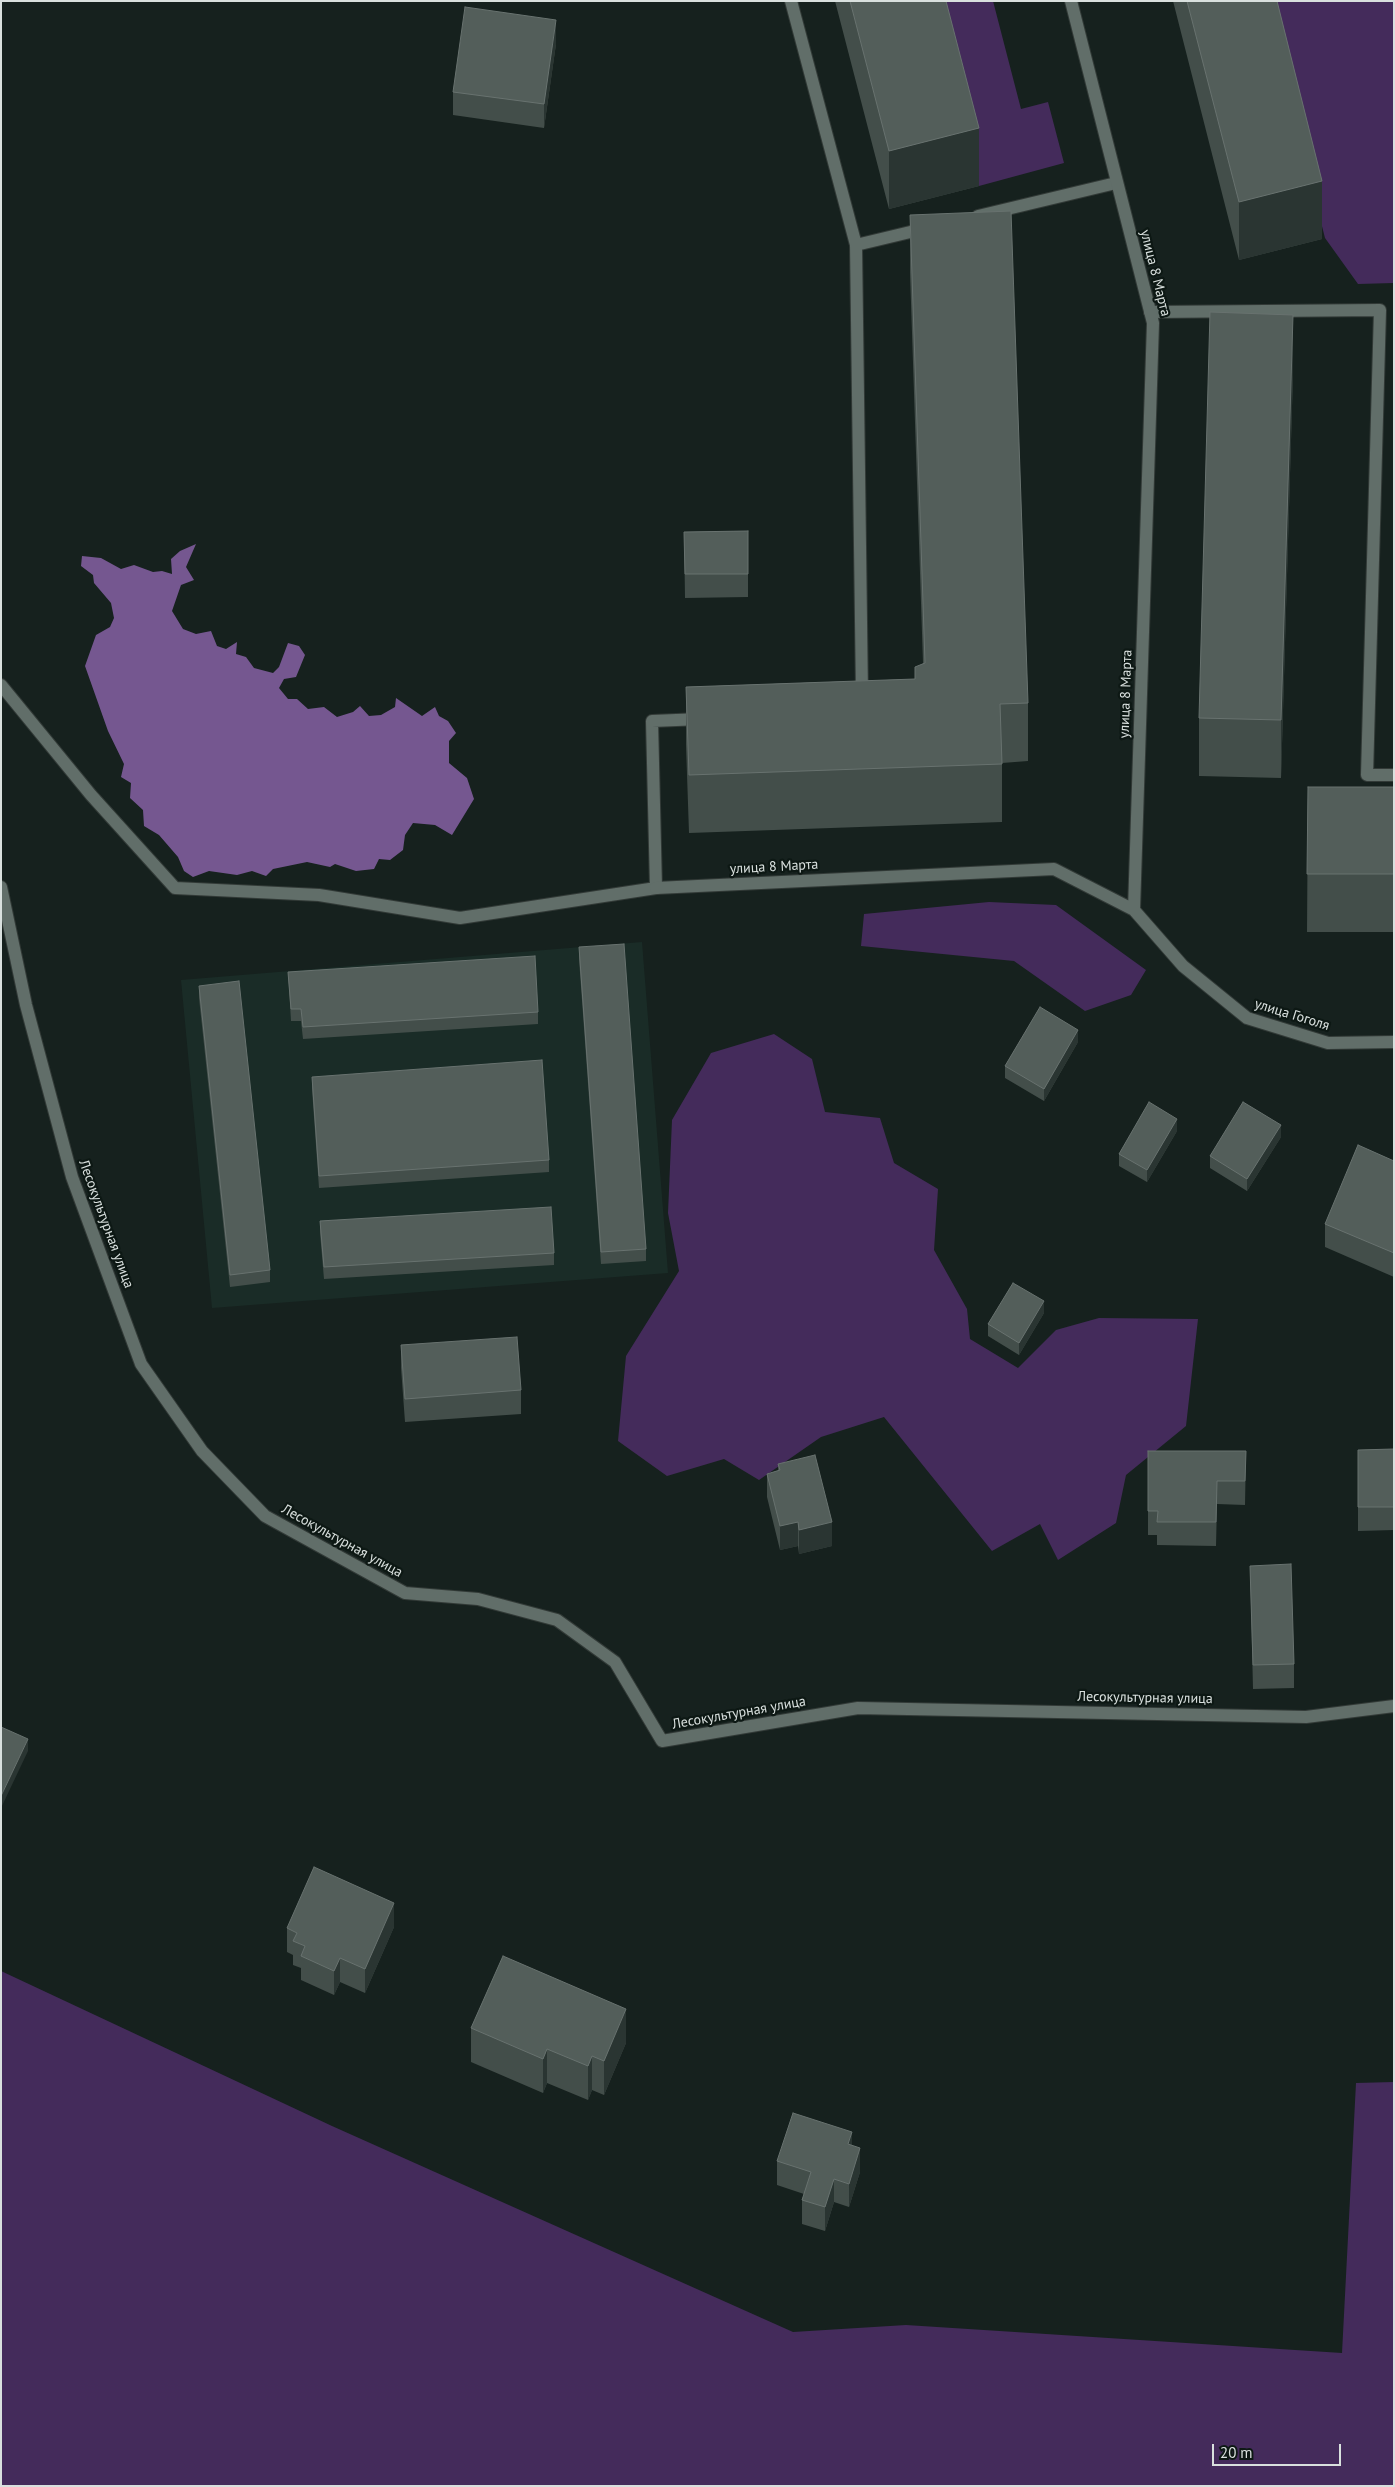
<!DOCTYPE html>
<meta charset="utf-8">
<style>
body{margin:0}
#map{position:relative;width:1395px;height:2487px;overflow:hidden;background:#16211e;font-family:"PT Sans",sans-serif}
canvas{display:block}
.frame{position:absolute;inset:0;border:2px solid #d9e0de;pointer-events:none}
.scale{position:absolute;left:1212px;top:2444px;width:129px;height:22px;box-sizing:border-box;border:2px solid #d9e0de;border-top:0;padding-left:6px;font-size:15px;line-height:18px;white-space:nowrap;color:#d9e0de;-webkit-text-stroke:4px #0d1814;paint-order:stroke}
</style>
<div id="map">
<canvas width="1395" height="2487"></canvas>
<div class="frame"></div>
<div class="scale">20 m</div>
</div>
<script>
const ctx = document.querySelector('canvas').getContext('2d');
ctx.lineJoin = 'round';
function fill(path, color) { ctx.fillStyle = color; ctx.fill(path, 'evenodd'); }
const poly = rows => new Path2D(rows.map(r => 'M' + r).join(''));
function strokePath(path, color, width, dash) { ctx.strokeStyle = color; ctx.lineWidth = width; ctx.lineCap = dash ? 'butt' : 'round'; ctx.setLineDash(dash || []); ctx.stroke(path); }
function write(font, color, halo, rows, align = 'center') {
  ctx.font = font + ' "PT Sans",sans-serif'; ctx.lineWidth = 4.5; ctx.setLineDash([]); ctx.textBaseline = 'middle'; ctx.strokeStyle = halo; ctx.fillStyle = color; for (const [text, x, y, turn = 0] of rows) {
    ctx.save(); ctx.translate(x, y); ctx.rotate((+turn || 0) * Math.PI / 180); ctx.textAlign = isNaN(turn) ? turn : align; if (halo) ctx.strokeText(text, 0, 0); ctx.fillText(text, 0, 0); ctx.restore();
  }
}
fill(poly([
 [642,942,668,1273,212,1308,181,980]
]), '#1a2c27');
fill(poly([
 [931,1,993,1,1021,109,1048,102,1064,163,979,186],
 [1265,1,1394,1,1394,283,1358,284,1325,238],
 [989,902,1056,905,1146,970,1131,995,1085,1011,1014,961,861,946,864,914],
 [774,1034,812,1059,825,1112,880,1118,894,1163,938,1189,934,1250,967,1309,970,1339,1018,1368,1056,1330,1099,1318,1198,1319,1186,1426,1126,1475,1116,1523,1058,1560,1040,1524,992,1551,884,1417,821,1437,759,1480,724,1459,667,1476,618,1441,626,1356,679,1271,668,1213,672,1120,711,1053],
 [1,1971,332,2126,793,2332,906,2325,1342,2353,1356,2083,1394,2082,1394,2486,1,2486]
]), '#442b5b');
fill(poly([
 [196,544,186,567,194,580,181,585,172,611,183,629,196,634,211,631,217,646,226,649,237,642,236,654,246,657,254,668,273,673,279,667,288,643,299,646,305,655,296,677,284,679,279,688,288,699,297,699,308,709,324,707,337,717,353,712,360,706,369,716,381,715,395,707,396,698,422,716,435,707,439,716,448,721,456,733,449,741,449,763,467,778,474,799,452,835,435,825,413,823,405,835,403,850,390,860,379,859,374,869,356,871,335,864,330,867,307,862,273,869,266,876,252,871,237,875,209,871,193,877,184,871,178,857,159,835,144,826,143,810,130,798,131,783,121,777,124,764,108,731,85,666,96,635,110,627,114,618,111,603,94,583,93,575,81,566,82,556,101,558,121,569,134,565,153,572,162,571,172,574,171,559,180,551]
]), '#755790');
const lane = poly([
 [791,1,856,245,927,228],
 [978,216,1116,183],
 [856,245,862,696],
 [1150,312,1380,310,1367,775,1394,775],
 [1,685,91,795,175,888,319,895,460,918,656,888,652,721,701,719]
]);
const street = poly([
 [1071,1,1153,323,1134,910],
 [1,887,26,1005,72,1177,141,1364,202,1451,265,1516,405,1593,478,1599,557,1620,615,1662,662,1741,858,1708,1306,1717,1394,1706],
 [656,888,1054,869,1134,910,1183,966,1247,1018,1328,1043,1394,1042]
]);
strokePath(lane, '#323a37', 14);
strokePath(street, '#323a37', 14);
strokePath(lane, '#616e69', 12);
strokePath(street, '#616e69', 12);
fill(poly([
 [835,1,946,1,979,186,889,209],
 [1173,1,1277,1,1322,239,1239,260],
 [556,44,544,128,453,115,453,92],
 [910,215,1028,703,1028,761,1002,763,1002,822,689,833,686,745,686,687,915,679,923,663,910,273],
 [1293,373,1281,778,1199,776,1199,718],
 [748,531,748,597,685,598,684,532],
 [1308,787,1394,787,1394,932,1307,932],
 [579,947,646,1249,646,1261,601,1264,579,959],
 [288,972,538,1012,538,1024,303,1039,301,1021,291,1021],
 [199,986,270,1270,270,1282,230,1287,199,998],
 [1078,1042,1044,1101,1005,1078,1005,1066],
 [312,1077,549,1160,549,1172,319,1188,312,1089],
 [1177,1131,1147,1182,1119,1166,1119,1154],
 [1281,1137,1247,1191,1210,1168,1210,1156],
 [1394,1161,1394,1277,1325,1247,1325,1224],
 [320,1221,554,1253,554,1265,324,1279,320,1233],
 [1044,1313,1019,1355,988,1336,988,1324],
 [401,1345,521,1390,521,1414,405,1422,401,1368],
 [1394,1449,1394,1530,1358,1531,1358,1450],
 [1148,1451,1246,1451,1245,1505,1217,1504,1216,1546,1157,1545,1157,1535,1148,1535],
 [778,1464,832,1546,799,1554,798,1546,780,1550,767,1497,767,1474,778,1471],
 [1250,1566,1294,1664,1294,1688,1253,1689],
 [394,1927,365,1993,340,1982,334,1995,301,1980,301,1968,293,1965,293,1955,287,1952,287,1928],
 [471,2028,626,2043,604,2095,592,2090,588,2100,547,2083,543,2093,471,2062],
 [852,2145,860,2172,849,2207,834,2202,825,2231,802,2224,802,2200,804,2194,777,2185,777,2161]
]), '#434e4a');
fill(poly([
 [556,20,556,44,544,128,544,104],
 [979,128,979,186,889,209,889,151],
 [1322,181,1322,239,1239,260,1239,202],
 [1293,315,1293,373,1281,778,1281,720],
 [1078,1030,1078,1042,1044,1101,1044,1089],
 [1177,1119,1177,1131,1147,1182,1147,1170],
 [1281,1125,1281,1137,1247,1191,1247,1179],
 [1044,1301,1044,1313,1019,1355,1019,1343],
 [798,1522,798,1546,780,1550,780,1526],
 [832,1522,832,1546,799,1554,799,1530],
 [28,1739,28,1751,1,1808,1,1796],
 [394,1903,394,1927,365,1993,365,1969],
 [340,1958,340,1982,334,1995,334,1971],
 [626,2009,626,2043,604,2095,604,2061],
 [547,2049,547,2083,543,2093,543,2059],
 [592,2056,592,2090,588,2100,588,2066],
 [852,2132,852,2156,848,2144],
 [860,2148,860,2172,849,2207,849,2184],
 [834,2179,834,2202,825,2231,825,2207]
]), '#2a3532');
const building = poly([
 [850,1,946,1,979,128,889,151,850,1],
 [1187,1,1277,1,1322,181,1239,202,1187,1],
 [465,7,556,20,544,104,453,92,465,7],
 [1011,211,1028,703,1000,704,1002,764,689,775,686,687,915,679,915,667,925,663,910,215,1011,211],
 [1210,312,1293,315,1281,720,1199,718,1210,312],
 [748,531,748,574,685,574,684,532,748,531],
 [1308,787,1394,787,1394,874,1307,874,1308,787],
 [624,944,646,1249,601,1252,579,947,624,944],
 [535,956,538,1012,303,1027,301,1009,291,1009,288,972,535,956],
 [239,981,270,1270,230,1275,199,986,239,981],
 [1040,1007,1078,1030,1044,1089,1005,1066,1040,1007],
 [542,1060,549,1160,319,1176,312,1077,542,1060],
 [1149,1102,1177,1119,1147,1170,1119,1154,1149,1102],
 [1243,1102,1281,1125,1247,1179,1210,1156,1243,1102],
 [1358,1145,1394,1161,1394,1253,1325,1224,1358,1145],
 [551,1207,554,1253,324,1267,320,1221,551,1207],
 [1013,1283,1044,1301,1019,1343,988,1324,1013,1283],
 [517,1337,521,1390,405,1399,401,1345,517,1337],
 [1394,1449,1394,1507,1358,1507,1358,1450,1394,1449],
 [1148,1451,1246,1451,1245,1481,1217,1481,1216,1522,1157,1522,1158,1511,1148,1511,1148,1451],
 [815,1455,832,1522,799,1530,798,1522,780,1526,767,1474,780,1470,778,1464,815,1455],
 [1291,1564,1294,1664,1253,1665,1250,1566,1291,1564],
 [1,1727,28,1739,1,1796,1,1727],
 [314,1867,394,1903,365,1969,340,1958,334,1971,301,1956,305,1946,293,1941,297,1933,287,1928,314,1867],
 [503,1956,626,2009,604,2061,592,2056,588,2066,547,2049,543,2059,471,2028,503,1956],
 [793,2113,852,2132,848,2144,860,2148,849,2184,834,2179,825,2207,802,2200,811,2172,777,2161,793,2113]
]);
fill(building, '#535e5a');
strokePath(building, '#68726f', 1);
write('14px', '#d9e0de', '#0d1814', [
 ["улица 8 Марта",1155,273,76],
 ["улица 8 Марта",1126,694,-88],
 ["улица 8 Марта",774,867,-3],
 ["улица Гоголя",1292,1015,17],
 ["Лесокультурная улица",106,1224,70],
 ["Лесокультурная улица",342,1541,29],
 ["Лесокультурная улица",1145,1698,1],
 ["Лесокультурная улица",739,1713,-10]
]);
</script>
